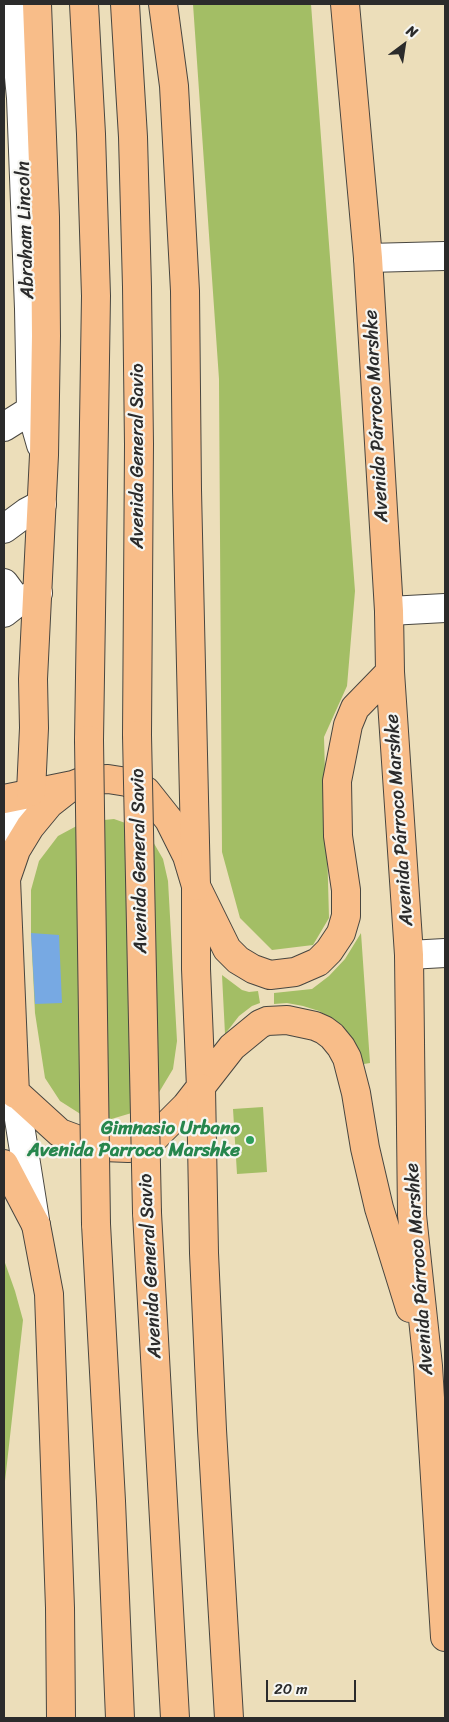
<!DOCTYPE html>
<meta charset="utf-8">
<style>
body{margin:0}
#map{position:relative;width:449px;height:1722px;overflow:hidden;background:#ecdeba;font-family:Sriracha,sans-serif}
canvas{display:block}
.frame{position:absolute;inset:0;border:5px solid #2b2b2b;pointer-events:none}
.north{position:absolute;left:379px;top:20px;width:50px;height:50px;-webkit-text-stroke:4px #f6f6f2;paint-order:stroke;rotate:31deg;font-size:14px;font-weight:700;line-height:20px;text-align:center;color:#2b2b2b}
.north::after{content:'';display:block;margin:auto;width:18px;height:22px;background:#2b2b2b;clip-path:polygon(50% 0,100% 100%,50% 72%,0 100%)}
.scale{position:absolute;left:266px;top:1680px;width:90px;height:22px;box-sizing:border-box;border:2px solid #2b2b2b;border-top:0;padding-left:6px;font-size:15px;line-height:18px;white-space:nowrap;color:#2b2b2b;-webkit-text-stroke:4px #f6f6f2;paint-order:stroke}
</style>
<div id="map">
<canvas width="449" height="1722"></canvas>
<div class="frame"></div>
<div class="north">N</div>
<div class="scale">20 m</div>
</div>
<script>
const ctx = document.querySelector('canvas').getContext('2d');
ctx.lineJoin = 'round';
function fill(path, color) { ctx.fillStyle = color; ctx.fill(path, 'evenodd'); }
const poly = rows => new Path2D(rows.map(r => 'M' + r).join(''));
function strokePath(path, color, width, dash) { ctx.strokeStyle = color; ctx.lineWidth = width; ctx.lineCap = dash ? 'butt' : 'round'; ctx.setLineDash(dash || []); ctx.stroke(path); }
function write(font, color, halo, rows, align = 'center') {
  ctx.font = font + ' Sriracha,sans-serif'; ctx.lineWidth = 4.5; ctx.setLineDash([]); ctx.textBaseline = 'middle'; ctx.strokeStyle = halo; ctx.fillStyle = color; for (const [text, x, y, turn = 0] of rows) {
    ctx.save(); ctx.translate(x, y); ctx.rotate((+turn || 0) * Math.PI / 180); ctx.textAlign = isNaN(turn) ? turn : align; if (halo) ctx.strokeText(text, 0, 0); ctx.fillText(text, 0, 0); ctx.restore();
  }
}
fill(poly([
 [193,4,311,4,355,591,347,686,324,737,329,918,313,945,272,950,240,918,222,852,219,379],
 [114,819,134,826,152,840,163,859,168,881,177,1041,173,1069,158,1094,135,1112,108,1120,82,1115,60,1101,45,1078,35,1013,31,933,31,890,39,861,58,836,84,822],
 [361,933,370,1063,364,1064,359,1052,333,1020,319,1011,303,1006,287,1003,274,1004,274,993,312,989,329,976,345,959],
 [222,975,242,990,249,992,258,991,260,1003,252,1006,239,1016,225,1034],
 [263,1107,267,1172,237,1174,233,1109],
 [4,1260,15,1291,23,1320,4,1490]
]), '#a3be65');
fill(poly([
 [31,933,59,935,62,1003,35,1004]
]), '#77a9e3');
const minor = poly([
 [12,4,21,98,29,309,31,410,41,445],
 [368,258,445,256],
 [4,427,31,410],
 [4,529,27,512,42,504],
 [4,583,18,602],
 [389,611,445,608],
 [4,613,18,602,38,593],
 [4,829,36,804,53,793],
 [409,955,445,953],
 [15,1094,35,1220]
]);
const major = poly([
 [345,4,368,258,389,611,390,672,409,955,412,1215,428,1366,445,1637],
 [4,799,73,785,86,780,108,779,127,782,146,791,169,820,187,856,196,886,196,969,201,1088],
 [196,886,227,949,238,960,253,969,270,975,295,972,318,962,329,951,341,933,346,916,346,890,338,836,337,781,348,725,355,708,390,672],
 [4,1082,60,1133,87,1143,103,1147,128,1148,139,1147,152,1140,186,1106,232,1047,260,1024,267,1021,287,1020,315,1026,324,1030,332,1036,341,1047,347,1058,356,1093,365,1148,379,1208,410,1308],
 [15,1094,6,879,16,850,30,827,49,804,72,786],
 [4,1164,36,1225]
]);
const highway = poly([
 [84,4,91,134,96,296,89,740],
 [125,4,133,137,137,287,139,444,137,735],
 [163,4,174,86,185,291,187,490,196,886],
 [31,792,34,728,33,679,44,455,46,336,45,217,37,4],
 [201,1088,204,1253,212,1430,229,1718],
 [147,1213,175,1718],
 [96,1224,111,1501,120,1718],
 [36,1225,49,1294,60,1608,61,1718]
]);
strokePath(minor, '#484640', 30);
strokePath(major, '#484640', 30);
strokePath(highway, '#484640', 30);
strokePath(minor, '#fff', 28);
strokePath(major, '#f8bd89', 28);
strokePath(highway, '#f8bd89', 28);
const highwayBridge = poly([
 [137,735,147,1213],
 [89,740,96,1224]
]);
strokePath(highwayBridge, '#484640', 30, []);
strokePath(highwayBridge, '#f8bd89', 28);
for (const [x, y, r, color] of [
 [250,1140,5,"#2e9e5b"]
]) { const dot = new Path2D(); dot.arc(x, y, r, 0, 2 * Math.PI); ctx.fillStyle = color; ctx.fill(dot); strokePath(dot, '#f6f6f2', 2); }
write('19px', '#2b2b2b', '#f6f6f2', [
 ["Abraham Lincoln",26,230,-92],
 ["Avenida Párroco Marshke",377,416,-93],
 ["Avenida General Savio",138,456,-90],
 ["Avenida Párroco Marshke",400,820,-94],
 ["Avenida General Savio",140,861,-91],
 ["Avenida General Savio",151,1266,-93],
 ["Avenida Párroco Marshke",420,1269,-94]
]);
write('bold 19px', '#27864d', '#f6f6f2', [
 ["Gimnasio Urbano",240,1129],
 ["Avenida Parroco Marshke",240,1151]
], 'right');
</script>
